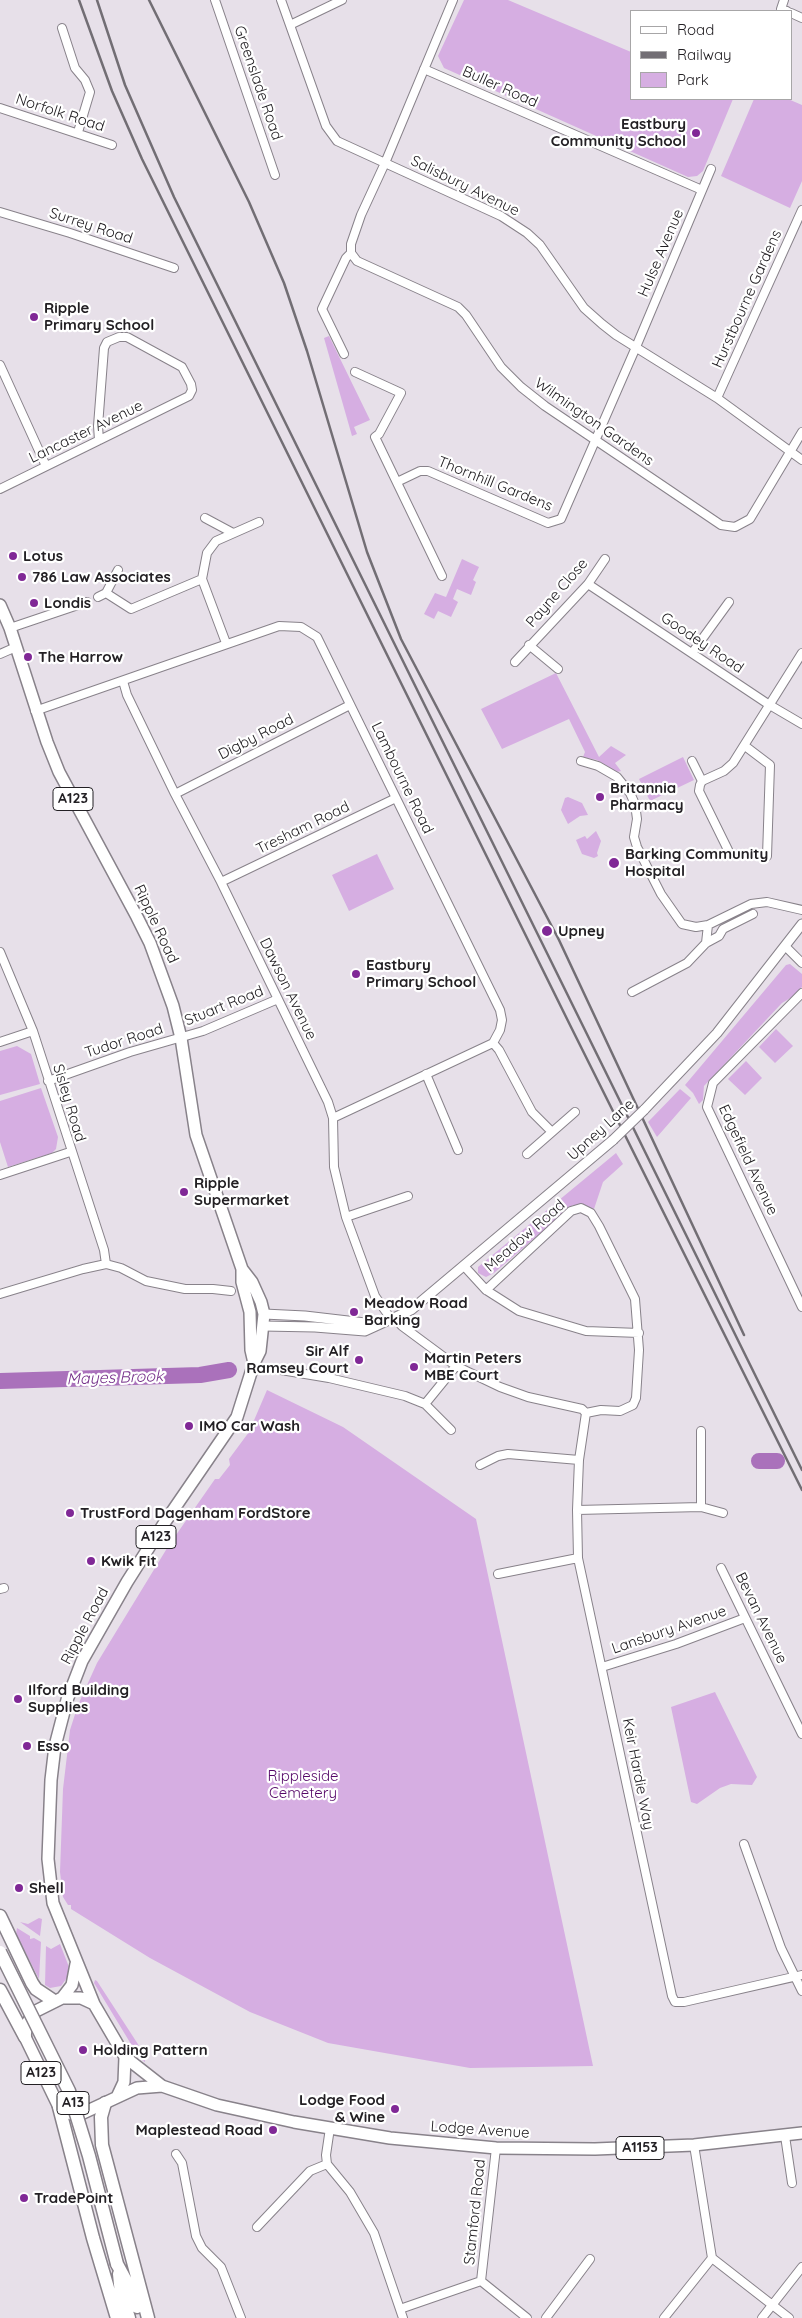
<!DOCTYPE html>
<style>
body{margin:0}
#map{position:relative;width:802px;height:2318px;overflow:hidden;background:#e7e0e9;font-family:Quicksand,sans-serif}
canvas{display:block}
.legend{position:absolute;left:630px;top:10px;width:162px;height:90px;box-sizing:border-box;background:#fff;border:1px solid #a7a6a7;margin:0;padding:6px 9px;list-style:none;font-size:15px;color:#232024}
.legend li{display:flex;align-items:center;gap:10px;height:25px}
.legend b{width:25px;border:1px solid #a7a6a7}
</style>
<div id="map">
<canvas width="802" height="2318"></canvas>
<ul class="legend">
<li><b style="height:6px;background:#fff"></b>Road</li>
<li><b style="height:6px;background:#726e74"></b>Railway</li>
<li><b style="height:14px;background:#d6aee2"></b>Park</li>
</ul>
</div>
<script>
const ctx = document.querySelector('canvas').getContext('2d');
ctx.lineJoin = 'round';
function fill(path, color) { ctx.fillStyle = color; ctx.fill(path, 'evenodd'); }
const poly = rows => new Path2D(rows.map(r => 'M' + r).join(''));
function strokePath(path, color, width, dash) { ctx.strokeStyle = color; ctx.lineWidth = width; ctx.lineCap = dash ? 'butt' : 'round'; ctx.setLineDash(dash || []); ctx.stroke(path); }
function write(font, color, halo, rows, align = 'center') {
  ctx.font = font + ' Quicksand,sans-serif'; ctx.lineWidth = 4.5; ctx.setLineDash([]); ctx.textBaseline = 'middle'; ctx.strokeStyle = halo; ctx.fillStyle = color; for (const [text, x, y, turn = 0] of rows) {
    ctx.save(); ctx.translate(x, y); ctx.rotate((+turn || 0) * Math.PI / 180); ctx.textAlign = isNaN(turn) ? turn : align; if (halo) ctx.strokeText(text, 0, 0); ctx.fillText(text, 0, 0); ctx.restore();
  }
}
fill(poly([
 [464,0,508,0,631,52,631,99,733,99,703,171,697,176,688,177,444,68,438,56],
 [754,99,788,99,802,105,802,181,790,208,721,176],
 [329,336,370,420,354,427,357,434,352,436,324,338],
 [462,559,479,567,473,580,476,582,471,595,457,589,453,599,458,602,451,617,438,611,434,619,424,614,435,593,446,597],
 [556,673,599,757,611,746,626,755,615,763,621,771,617,772,597,760,583,757,585,752,569,719,502,749,481,709],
 [683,757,694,780,650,801,639,779],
 [568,797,582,803,588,815,580,816,568,824,561,810,565,798],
 [596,831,601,841,597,853,598,856,594,858,582,854,576,840,585,836,587,839],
 [377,854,394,889,349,911,332,875],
 [790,964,802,974,802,987,792,997,782,1003,704,1086,703,1100,699,1104,693,1093,685,1085,786,965],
 [776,1029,793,1046,775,1063,759,1047],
 [17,1046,31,1054,40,1084,0,1095,0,1051],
 [746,1061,762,1078,745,1095,728,1079],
 [41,1088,58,1137,56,1149,52,1153,8,1167,0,1142,0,1101],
 [680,1089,691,1098,657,1137,648,1122],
 [616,1153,623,1164,603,1182,594,1209,584,1205,573,1205,494,1273,486,1277,478,1273,478,1267],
 [267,1390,343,1427,476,1519,593,2066,470,2068,328,2043,250,2012,150,1958,71,1909,71,1905,68,1905,63,1897,60,1872,63,1789,70,1730,78,1705,97,1663,169,1545,215,1479,219,1479,230,1465,229,1459,249,1432],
 [715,1692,757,1777,752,1785,731,1784,720,1788,697,1804,691,1802,671,1707],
 [39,1918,42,1919,40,1936,20,1922,28,1924],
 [17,1928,30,1936,30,1939,34,1938,41,1942,39,1979,16,1934],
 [60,1944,69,1967,69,1975,61,1986,50,1988,45,1985,46,1946,51,1949],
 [95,1980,97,1981,145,2055,145,2062,140,2059,94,1983]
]), '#d6aee2');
strokePath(poly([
 [0,1381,200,1375,229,1370],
 [759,1461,777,1461]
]), '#aa71bb', 16);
const minor = poly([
 [215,0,275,175],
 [281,0,326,126,337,141,501,216,527,233,540,245,584,308,602,324,616,335,717,398,802,460],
 [453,0,385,163,361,215,351,244,351,253,357,261,458,307,466,315,501,367,521,387,545,406,721,525,735,527,750,519,802,432],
 [784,0,781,9,787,11],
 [791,13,802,18],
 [290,25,342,0],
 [62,28,75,68,85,80,90,92,78,132],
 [424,69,702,190],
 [0,108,112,145],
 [0,212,70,233,174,268],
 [344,354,322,309,346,258,351,253],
 [0,365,46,466],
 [355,372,401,393,379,434,375,437,442,576],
 [717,398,802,210],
 [397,482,420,471,428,471,548,523,561,519,636,347,711,169],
 [0,489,189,396,192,390,191,384,182,367,127,337,119,337,107,342,104,348,98,426,99,440],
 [205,518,233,533],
 [202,579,226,643],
 [588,584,768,704,802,724],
 [106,593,118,570],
 [98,597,106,593,131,609,202,579,207,553,216,541,259,522],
 [10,628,87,602],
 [529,645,558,669],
 [692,653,729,602],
 [0,654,16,647],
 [515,662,588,584,605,559],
 [123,681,127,695,175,794,221,882,328,1102,333,1118,334,1167,346,1217,375,1296,391,1319],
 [35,711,279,626,301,627,317,637,500,1010,502,1020,500,1030,493,1043,333,1118],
 [745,746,770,765,767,856],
 [581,761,598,766,617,777,630,793,635,804,637,819,634,837,637,847,661,894,682,924,696,927,708,925,751,904,767,902,802,910],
 [692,761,702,781],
 [175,794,350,705],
 [729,852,699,791,700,785,702,781,724,771,733,763,802,653],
 [221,882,396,798],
 [706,943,708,925],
 [786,947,802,963],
 [0,952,33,1031,104,1250,106,1264],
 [632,992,687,963,706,943,719,936,723,929,753,914],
 [802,993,713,1083,707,1107,802,1307],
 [0,1042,33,1031],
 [493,1043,499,1050,532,1112,552,1132],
 [426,1074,458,1150],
 [48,1081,130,1052,203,1031,278,999],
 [527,1154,575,1112],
 [0,1175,70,1152],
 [346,1217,408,1196],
 [464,1266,486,1290,519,1311,586,1331,639,1333],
 [486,1290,571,1211,581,1208,591,1213,599,1226,635,1299,639,1350,636,1398,633,1405,620,1411,601,1410,586,1413],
 [0,1294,83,1269,106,1264,121,1268,146,1281,185,1289,213,1289,231,1291],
 [394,1318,402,1326,456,1366,500,1387,528,1397,582,1409,586,1413],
 [281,1370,329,1378,405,1396,425,1404,451,1430],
 [425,1404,456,1366],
 [586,1413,579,1460,577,1510,578,1558,672,1996,675,2002,684,2002,802,1975],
 [480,1465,498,1456,508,1454,579,1460],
 [701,1507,723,1513],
 [577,1510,701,1507,701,1431],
 [721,1568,802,1734],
 [498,1574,578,1558],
 [0,1589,4,1588],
 [602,1667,676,1644,745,1618],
 [744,1844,781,1948,802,1991],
 [330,2128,326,2155,327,2164,350,2192,374,2233,403,2318],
 [785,2136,792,2183],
 [694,2145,712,2258],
 [176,2154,182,2163,196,2236,202,2248,221,2267,241,2318],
 [257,2227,310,2171,327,2164],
 [712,2258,789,2318],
 [481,2281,496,2148],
 [481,2281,527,2318],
 [400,2309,481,2281],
 [546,2318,590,2259],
 [664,2318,712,2258],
 [762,2318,802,2267]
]);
const tertiary = poly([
 [644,1110,717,1033,802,924],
 [264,1314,305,1316,365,1323,383,1322],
 [263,1326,315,1327,365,1331,411,1310,613,1140]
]);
const primary = poly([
 [0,605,10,628,47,742,59,772,137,917,150,943,173,1006,181,1038,196,1135,242,1269,242,1282,250,1312,251,1350,254,1363],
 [62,1998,72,1985,76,1964],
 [94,2004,81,1998,62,1998,36,2011,27,2023,25,2037,59,2107,71,2114,81,2114,137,2088,162,2086],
 [125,2057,162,2086,217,2105,294,2122,390,2138,496,2148,595,2149,694,2145,802,2133],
 [117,2097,124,2082,125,2057,94,2004,53,1903,48,1859,51,1780,55,1746,67,1700,82,1661,127,1582,165,1522,237,1417,254,1363,260,1351,264,1314,261,1302,252,1282,242,1269]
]);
const trunk = poly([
 [0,1916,32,1983,36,1989,54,2001],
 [0,1990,25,2037],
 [105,2103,101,2117,102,2145,148,2318],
 [59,2107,93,2238,117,2318],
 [117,2264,132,2292,137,2307],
 [119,2274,121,2294,129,2318]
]);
strokePath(minor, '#88828a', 10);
strokePath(tertiary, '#88828a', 11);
strokePath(primary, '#88828a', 14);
strokePath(trunk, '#88828a', 15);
strokePath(minor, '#fff', 8);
strokePath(tertiary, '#fff', 9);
strokePath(primary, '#fff', 11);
strokePath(trunk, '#fff', 12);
strokePath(poly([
 [79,0,112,91,142,159,571,1027,802,1490],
 [97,0,125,85,174,197,802,1470],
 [149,0,249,202,284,283,307,351,367,552,401,639,559,940,744,1335]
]), '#726e74', 2.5);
const tertiaryBridge = poly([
 [613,1140,644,1110]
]);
const trunkBridge = poly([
 [0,1952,69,2091,89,2156,117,2264]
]);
strokePath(tertiaryBridge, '#88828a', 11, []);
strokePath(trunkBridge, '#88828a', 15, []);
strokePath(tertiaryBridge, '#fff', 9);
strokePath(trunkBridge, '#fff', 12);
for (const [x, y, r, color] of [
 [696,133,5,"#802896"],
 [34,317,5,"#802896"],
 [13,556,5,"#802896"],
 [22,577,5,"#802896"],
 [34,603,5,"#802896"],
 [28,657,5,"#802896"],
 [600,797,5,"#802896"],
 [614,863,6,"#802896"],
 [547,931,6,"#802896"],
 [356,974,5,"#802896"],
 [184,1192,5,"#802896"],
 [354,1312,5,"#802896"],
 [359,1360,5,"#802896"],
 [414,1367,5,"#802896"],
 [189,1426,5,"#802896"],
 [70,1513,5,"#802896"],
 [91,1561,5,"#802896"],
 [18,1699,5,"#802896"],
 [27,1746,5,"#802896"],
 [19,1888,5,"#802896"],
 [83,2050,5,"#802896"],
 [395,2109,5,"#802896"],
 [273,2130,5,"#802896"],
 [24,2198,5,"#802896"]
]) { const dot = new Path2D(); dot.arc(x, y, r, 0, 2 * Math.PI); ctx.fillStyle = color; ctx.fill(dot); strokePath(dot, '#fff', 2); }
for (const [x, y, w] of [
 [73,799,40],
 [156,1537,40],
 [41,2073,40],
 [73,2103,32],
 [640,2148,48]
]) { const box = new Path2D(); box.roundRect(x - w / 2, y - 11.5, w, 23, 4); ctx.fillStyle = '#fff'; ctx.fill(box); strokePath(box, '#232024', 1); }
write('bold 14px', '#232024', null, [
 ["A123",73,799],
 ["A123",156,1537],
 ["A123",41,2073],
 ["A13",73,2103],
 ["A1153",640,2148]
]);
write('15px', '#232024', '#fff', [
 ["Greenslade Road",258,83,71],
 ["Buller Road",500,87,24],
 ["Norfolk Road",60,113,18],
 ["Salisbury Avenue",465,186,26],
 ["Surrey Road",91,226,18],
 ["Hulse Avenue",661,253,-67],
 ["Hurstbourne Gardens",747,299,-66],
 ["Wilmington Gardens",594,422,35],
 ["Lancaster Avenue",86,432,-26],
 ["Thornhill Gardens",495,484,22],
 ["Payne Close",557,593,-49],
 ["Goodey Road",702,643,34],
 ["Digby Road",256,737,-27],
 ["Lambourne Road",402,778,64],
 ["Tresham Road",303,828,-26],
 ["Ripple Road",156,924,65],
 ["Dawson Avenue",288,989,64],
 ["Stuart Road",224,1006,-22],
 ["Tudor Road",124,1041,-18],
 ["Sisley Road",69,1103,73],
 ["Upney Lane",601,1130,-42],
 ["Edgefield Avenue",748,1160,65],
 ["Meadow Road",525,1236,-41],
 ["Bevan Avenue",761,1618,64],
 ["Ripple Road",85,1626,-62],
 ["Lansbury Avenue",669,1630,-19],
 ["Keir Hardie Way",638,1774,79],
 ["Lodge Avenue",480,2130,4],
 ["Stamford Road",475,2212,-84]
]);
write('bold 15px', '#232024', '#fff', [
 ["Eastbury",686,124,"right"],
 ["Community School",686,141,"right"],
 ["Ripple",44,308],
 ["Primary School",44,325],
 ["Lotus",23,556],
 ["786 Law Associates",32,577],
 ["Londis",44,603],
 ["The Harrow",38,657],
 ["Britannia",610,788],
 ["Pharmacy",610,805],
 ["Barking Community",625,854],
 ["Hospital",625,871],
 ["Upney",558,931],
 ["Eastbury",366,965],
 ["Primary School",366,982],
 ["Ripple",194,1183],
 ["Supermarket",194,1200],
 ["Meadow Road",364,1303],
 ["Barking",364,1320],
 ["Sir Alf",349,1351,"right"],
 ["Ramsey Court",349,1368,"right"],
 ["Martin Peters",424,1358],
 ["MBE Court",424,1375],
 ["IMO Car Wash",199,1426],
 ["TrustFord Dagenham FordStore",80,1513],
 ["Kwik Fit",101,1561],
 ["Ilford Building",28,1690],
 ["Supplies",28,1707],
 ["Esso",37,1746],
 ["Shell",29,1888],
 ["Holding Pattern",93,2050],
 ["Lodge Food",385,2100,"right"],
 ["& Wine",385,2117,"right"],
 ["Maplestead Road",263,2130,"right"],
 ["TradePoint",34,2198]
], 'left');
write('15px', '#550768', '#fff', [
 ["Rippleside",303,1776],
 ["Cemetery",303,1793]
]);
write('italic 16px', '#742e88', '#fff', [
 ["Mayes Brook",115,1378,-2]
]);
</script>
